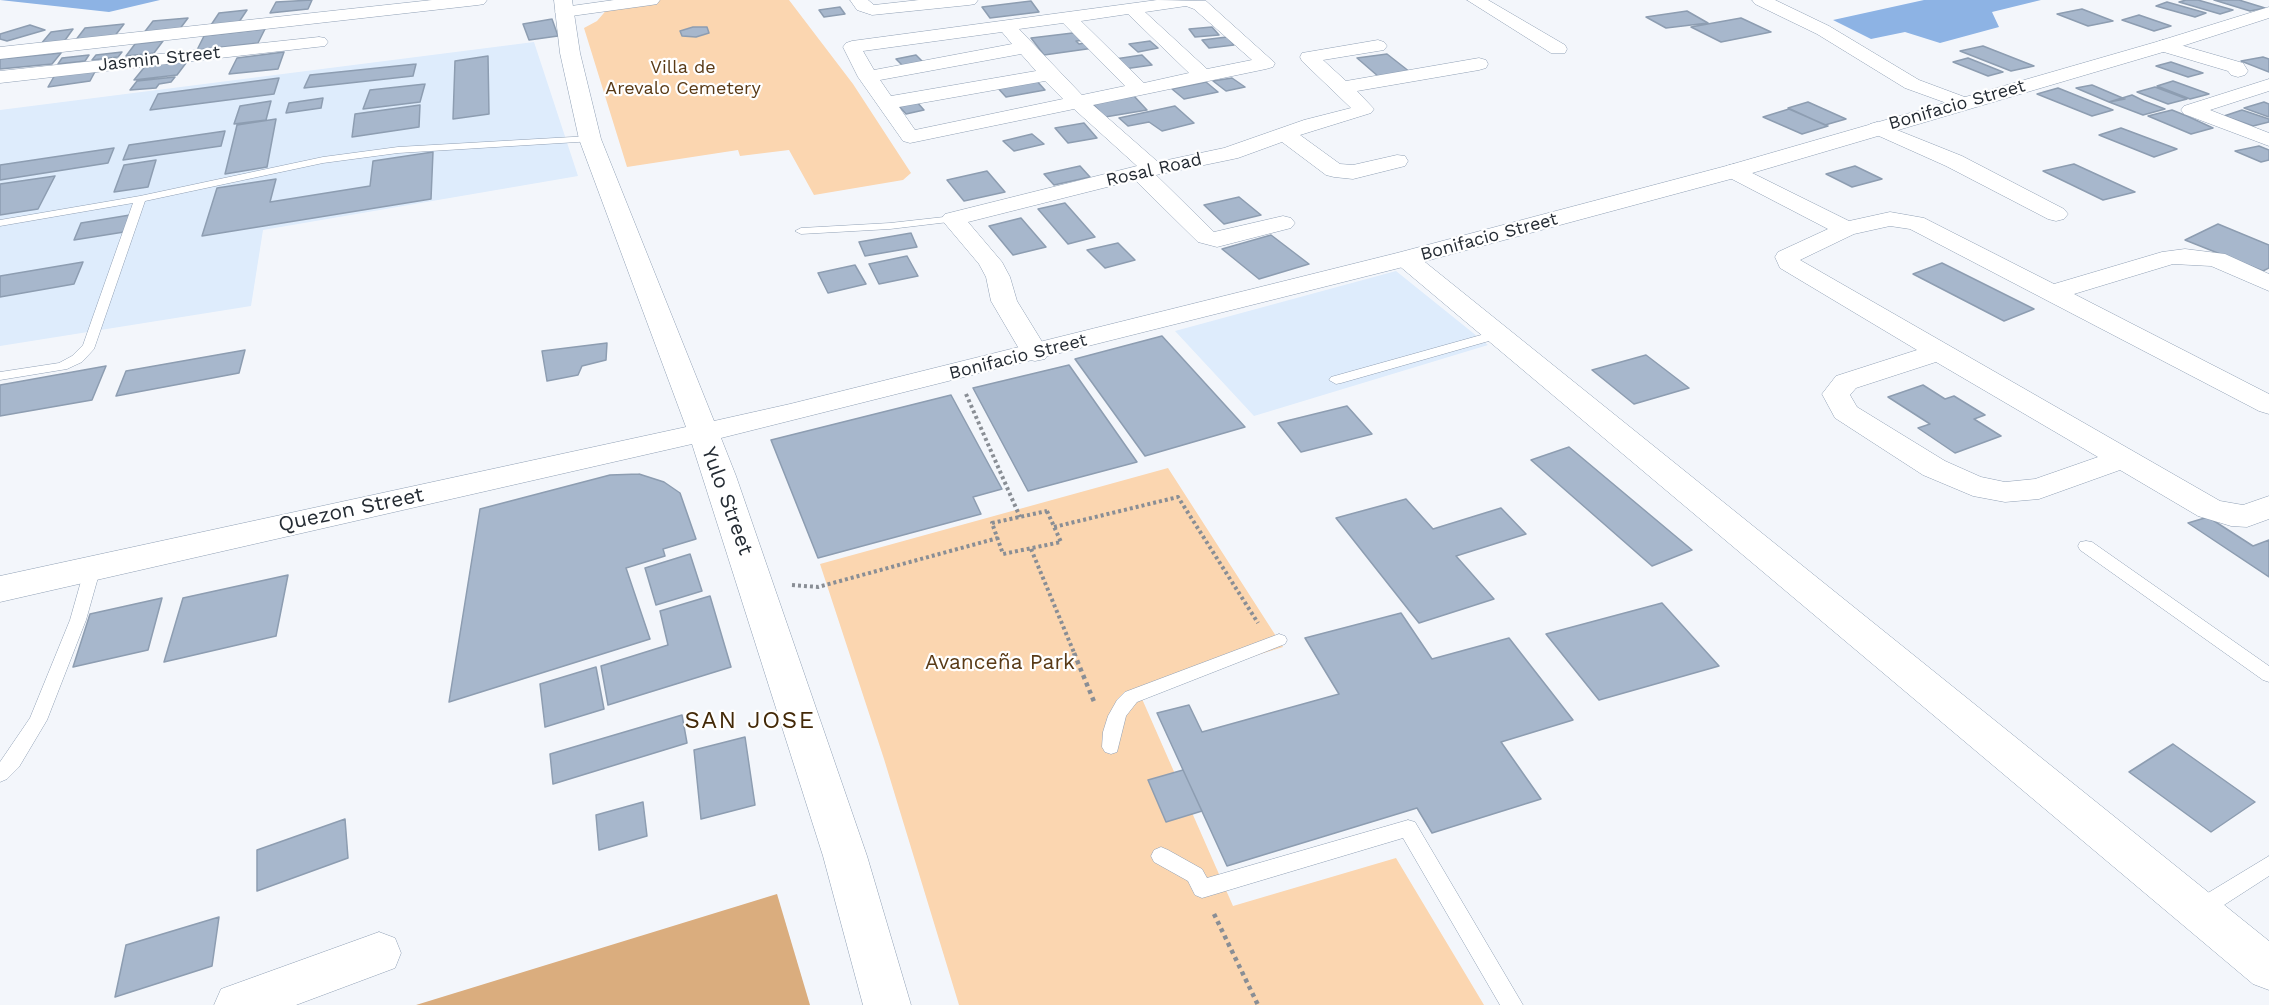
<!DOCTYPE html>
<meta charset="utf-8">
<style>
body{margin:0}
canvas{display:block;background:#f3f6fb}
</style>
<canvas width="2269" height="1005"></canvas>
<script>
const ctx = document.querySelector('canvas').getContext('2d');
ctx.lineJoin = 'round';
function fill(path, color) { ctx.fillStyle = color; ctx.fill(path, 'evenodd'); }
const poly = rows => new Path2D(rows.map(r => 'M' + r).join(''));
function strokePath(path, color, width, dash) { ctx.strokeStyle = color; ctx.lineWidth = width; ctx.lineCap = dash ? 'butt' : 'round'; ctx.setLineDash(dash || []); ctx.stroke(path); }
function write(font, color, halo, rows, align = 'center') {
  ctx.font = font + ' "Work Sans",sans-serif'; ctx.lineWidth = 4.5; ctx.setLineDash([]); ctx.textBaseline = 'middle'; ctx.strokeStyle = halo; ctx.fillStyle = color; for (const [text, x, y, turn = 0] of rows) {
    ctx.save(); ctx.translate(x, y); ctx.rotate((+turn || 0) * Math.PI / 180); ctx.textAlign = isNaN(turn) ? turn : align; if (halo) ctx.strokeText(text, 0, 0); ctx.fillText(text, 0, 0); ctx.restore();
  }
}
fill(poly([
 [534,42,578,176,263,230,251,306,0,346,0,110],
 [1396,271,1488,345,1254,416,1175,331]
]), '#deecfc');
fill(poly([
 [660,0,789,0,853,84,911,173,903,180,814,195,789,150,740,156,738,150,627,167,584,28,597,21,609,7],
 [1168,468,1283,647,1139,692,1233,906,1396,858,1484,1005,959,1005,884,759,820,564]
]), '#fbd6b0');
fill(poly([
 [777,894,810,1005,416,1005]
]), '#daad7e');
fill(poly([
 [0,0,160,0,109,12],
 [1924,0,2041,0,1992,12,1999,27,1940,43,1905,32,1871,39,1833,20]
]), '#8db3e4');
const building = poly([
 [312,0,308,9,270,13,276,2,312,0],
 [2186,0,2198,0,2233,10,2220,14,2179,2,2186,0],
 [2214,0,2239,0,2265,8,2250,11,2214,0],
 [1031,1,1039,12,990,18,982,7,1031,1],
 [2167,2,2206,13,2195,17,2156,6,2167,2],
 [840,7,845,14,824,17,819,10,840,7],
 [2082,9,2113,21,2088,26,2057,14,2082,9],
 [247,10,239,22,211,25,219,13,247,10],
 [1687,11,1708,23,1666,28,1646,17,1687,11],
 [2139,15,2171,26,2154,31,2122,20,2139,15],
 [188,18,179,30,143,34,153,21,188,18],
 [1741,18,1771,32,1721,42,1691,27,1741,18],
 [552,19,558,36,529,40,523,24,552,19],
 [124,24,114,37,75,41,85,28,124,24],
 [30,25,45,30,7,41,0,39,0,34,30,25],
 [693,27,707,27,709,33,696,37,682,36,680,31,693,27],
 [1212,27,1219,35,1195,37,1189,29,1212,27],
 [73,29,63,43,40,45,51,32,73,29],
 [265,29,258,43,197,50,204,36,265,29],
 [1081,32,1088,40,1076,41,1079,44,1089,42,1094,48,1044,55,1031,38,1081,32],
 [1227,37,1234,45,1209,48,1202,40,1227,37],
 [163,41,154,53,126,56,135,44,163,41],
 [1150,41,1158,48,1138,52,1129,44,1150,41],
 [1983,46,2034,66,2011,71,1960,51,1983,46],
 [122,52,118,57,92,60,96,55,122,52],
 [284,52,278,69,229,74,237,58,284,52],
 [61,53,52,64,0,69,0,59,61,53],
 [1387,54,1410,72,1379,77,1357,58,1387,54],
 [89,55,85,61,58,64,62,58,89,55],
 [916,55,925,64,905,68,896,59,916,55],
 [1142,55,1152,65,1124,69,1115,59,1142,55],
 [488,56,489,114,453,119,455,61,488,56],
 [2263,57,2269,59,2269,72,2241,61,2263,57],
 [1968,58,2003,72,1988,76,1953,62,1968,58],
 [189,59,177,75,134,80,147,64,189,59],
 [2171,62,2203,73,2188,77,2156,66,2171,62],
 [416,64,413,76,304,88,310,75,416,64],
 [97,68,90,81,48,87,56,73,97,68],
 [175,77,171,82,159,84,156,88,130,90,137,81,175,77],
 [279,78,274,94,150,110,158,94,279,78],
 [1232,78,1245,87,1226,91,1213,81,1232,78],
 [1035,79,1045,90,1006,97,996,86,1035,79],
 [2173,81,2209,94,2190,99,2157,86,2173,81],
 [1206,82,1218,92,1184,99,1172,89,1206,82],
 [425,84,420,102,363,109,370,90,425,84],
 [2092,85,2125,99,2109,102,2076,88,2092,85],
 [2155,87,2187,99,2168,104,2137,92,2155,87],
 [2058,88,2113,110,2092,116,2037,94,2058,88],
 [2132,95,2144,101,2165,109,2143,115,2109,102,2132,95],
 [1134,96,1147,110,1105,117,1092,103,1134,96],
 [323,98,321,108,286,113,289,103,323,98],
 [271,101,266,120,234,124,240,106,271,101],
 [916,101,924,110,906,114,898,105,916,101],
 [1808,102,1846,119,1825,125,1788,108,1808,102],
 [2264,102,2269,104,2269,117,2244,108,2264,102],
 [420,105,419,127,352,137,355,114,420,105],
 [1175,106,1194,123,1162,131,1149,122,1128,126,1119,118,1175,106],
 [1789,109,1828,126,1802,134,1763,117,1789,109],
 [2172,110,2187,116,2213,128,2191,134,2148,116,2172,110],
 [2242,110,2269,119,2269,122,2253,126,2224,116,2242,110],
 [276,119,267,167,225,174,237,125,276,119],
 [1084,123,1097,138,1068,143,1055,128,1084,123],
 [2121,128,2177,149,2154,157,2099,135,2121,128],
 [225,131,221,146,123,160,129,145,225,131],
 [1032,134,1044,144,1014,151,1003,141,1032,134],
 [2259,146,2269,150,2269,160,2261,162,2235,151,2259,146],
 [114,148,108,163,0,180,0,165,114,148],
 [433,152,431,199,202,236,217,188,276,179,270,202,370,186,373,161,433,152],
 [156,160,148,187,114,192,124,165,156,160],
 [2074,164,2135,192,2103,200,2043,171,2074,164],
 [1080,166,1090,177,1054,185,1044,174,1080,166],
 [1855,166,1882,179,1852,187,1826,174,1855,166],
 [987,171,1005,192,964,201,947,180,987,171],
 [55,176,38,209,0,215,0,184,55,176],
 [1239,197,1261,215,1224,224,1204,205,1239,197],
 [1065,203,1095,237,1068,244,1038,209,1065,203],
 [130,215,124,232,74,240,81,223,130,215],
 [1021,218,1046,247,1013,255,989,226,1021,218],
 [2218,224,2269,245,2269,268,2263,271,2185,240,2218,224],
 [911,233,917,247,865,256,859,242,911,233],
 [1271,235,1309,264,1259,279,1222,249,1271,235],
 [1118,243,1135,260,1105,268,1087,250,1118,243],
 [907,256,918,276,879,284,869,264,907,256],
 [83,262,74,284,0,297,0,276,83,262],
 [1942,263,2034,309,2004,321,1913,274,1942,263],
 [855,265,866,284,828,293,818,273,855,265],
 [1162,336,1245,427,1145,456,1075,359,1162,336],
 [607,343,606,360,582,366,578,375,547,381,542,351,607,343],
 [245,350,239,373,116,396,126,371,245,350],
 [1646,355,1689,388,1634,404,1592,370,1646,355],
 [1069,365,1137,462,1028,491,973,388,1069,365],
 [106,366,92,400,0,416,0,385,106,366],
 [1923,385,1945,399,1954,396,1985,415,1974,419,2001,436,1955,453,1918,428,1930,424,1888,397,1923,385],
 [951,395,1002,489,973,497,981,514,818,558,771,440,951,395],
 [1347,406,1372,434,1301,452,1278,423,1347,406],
 [1569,447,1692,550,1652,566,1531,460,1569,447],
 [639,474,664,482,680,493,696,539,663,549,665,556,626,568,650,639,449,702,480,509,610,475,639,474],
 [1406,499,1433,529,1501,508,1526,534,1456,556,1494,599,1419,623,1336,518,1406,499],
 [2208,517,2253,546,2269,540,2269,577,2188,523,2208,517],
 [690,554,702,591,656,605,645,568,690,554],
 [288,575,276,636,164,662,183,598,288,575],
 [710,596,731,667,608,705,601,666,668,645,660,611,710,596],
 [162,598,148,650,73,667,90,614,162,598],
 [1662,603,1719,666,1599,700,1546,634,1662,603],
 [1401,613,1432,659,1509,638,1573,720,1501,742,1541,799,1432,833,1417,808,1227,866,1157,713,1189,705,1202,732,1339,694,1305,638,1401,613],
 [596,667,604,709,545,727,540,684,596,667],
 [682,715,687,743,553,784,550,754,682,715],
 [745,737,755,805,701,819,694,750,745,737],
 [2173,744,2255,802,2211,832,2129,772,2173,744],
 [1183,770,1202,811,1166,822,1148,780,1183,770],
 [643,802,647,836,599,850,596,815,643,802],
 [345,819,348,858,257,891,257,850,345,819],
 [219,917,212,966,115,997,126,945,219,917]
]);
fill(building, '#a7b7cc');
strokePath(building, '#8d9db1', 1.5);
const lane = poly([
 [590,136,594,137,594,141,398,153,323,163,145,201,94,349,82,362,67,369,0,380,0,372,59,363,72,356,83,345,133,203,0,226,0,220,140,196,323,157,398,147,590,136],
 [953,216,957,217,957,221,890,229,801,234,795,231,801,228,890,223,953,216],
 [1499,330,1505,334,1503,337,1341,383,1336,384,1329,380,1331,377,1499,330],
 [2086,541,2092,542,2269,666,2269,682,2263,680,2080,550,2078,546,2080,542,2086,541],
 [93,561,99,563,101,567,86,620,47,720,19,767,7,779,0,782,0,762,30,718,70,620,85,567,87,563,93,561],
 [1279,634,1285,636,1287,640,1285,644,1137,702,1126,716,1117,752,1111,754,1105,752,1102,747,1103,732,1108,716,1117,700,1125,692,1279,634],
 [1408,820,1415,822,1523,1005,1500,1005,1403,838,1202,898,1195,895,1188,881,1154,862,1151,856,1154,850,1161,847,1168,850,1202,869,1207,878,1408,820],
 [2269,856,2269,876,2207,916,2200,918,2193,916,2190,909,2193,902,2269,856]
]);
const street = poly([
 [432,0,487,0,484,4,478,5,0,59,0,47,432,0],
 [614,0,660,0,657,4,651,5,564,17,558,16,555,12,558,8,564,7,614,0],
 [850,0,868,0,874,5,919,0,978,0,975,4,969,5,872,15,857,10,850,0],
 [1157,0,1206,1,1275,63,1273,67,1266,69,1093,105,1158,162,1224,148,1304,120,1351,108,1302,61,1300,57,1302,53,1378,40,1384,42,1387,46,1384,50,1323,60,1346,81,1479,58,1486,60,1488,64,1486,68,1479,70,1357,91,1374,109,1371,113,1300,135,1340,164,1353,165,1397,155,1405,156,1408,161,1405,166,1353,179,1334,177,1326,175,1282,142,1238,158,1156,175,1214,232,1283,216,1291,218,1295,223,1291,228,1217,247,1198,242,1135,180,968,222,1002,262,1010,277,1017,301,1049,353,1045,359,1035,361,1025,359,991,301,986,277,979,264,941,219,945,214,1137,166,1074,109,910,143,903,141,858,77,843,47,846,43,852,41,1157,0],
 [1186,6,1194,9,1252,60,1207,69,1145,12,1186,6],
 [1128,14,1189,73,1144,83,1081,21,1128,14],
 [1063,23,1125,86,1082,95,1019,29,1063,23],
 [1002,32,1012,44,874,70,863,51,1002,32],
 [1021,54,1036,71,891,96,880,80,1021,54],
 [1045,81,1063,99,915,130,899,107,1045,81],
 [1467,0,1488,0,1565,45,1567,49,1565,53,1551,53,1467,0],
 [1752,0,1775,0,1829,26,1919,80,1970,99,1973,103,1970,107,1963,109,1905,88,1817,34,1755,4,1752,0],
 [319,37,325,38,328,42,325,46,0,83,0,71,319,37],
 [2163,40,2243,63,2248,71,2245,75,2238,77,2231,75,2228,71,2157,50,2154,46,2157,42,2163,40],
 [2269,79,2269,91,2210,110,2269,133,2269,146,2184,114,2181,110,2184,106,2269,79],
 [1877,122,1962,156,2064,209,2068,214,2064,219,2056,221,2048,219,1946,166,1870,132,1867,128,1870,124,1877,122],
 [1734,164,1849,221,1890,212,1924,218,2054,284,2162,252,2185,249,2225,254,2269,274,2269,291,2211,266,2173,264,2074,294,2269,394,2269,414,2259,411,1910,229,1890,226,1854,234,1800,260,2220,501,2243,505,2269,496,2269,519,2247,527,2231,526,2198,516,2120,470,2039,499,2005,502,1973,496,1923,475,1835,418,1822,394,1836,376,1917,350,1780,268,1775,257,1778,252,1828,229,1726,176,1723,171,1726,166,1734,164],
 [1936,362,2098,457,2035,479,2005,482,1981,477,1945,461,1857,407,1850,395,1856,388,1936,362],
 [1406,252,1415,254,2269,941,2269,990,2253,984,1397,264,1394,259,1397,254,1406,252],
 [379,932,395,938,401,953,395,968,296,1005,214,1005,221,989,379,932]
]);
const secondary = poly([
 [554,0,572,0,580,53,601,139,714,421,790,404,1397,253,1726,166,2156,42,2269,7,2269,18,2170,50,1742,176,1415,264,721,438,736,476,867,856,911,1005,863,1005,823,856,692,444,0,602,0,576,686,427,579,139,560,53,554,0]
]);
strokePath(lane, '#90a0b5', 1);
strokePath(street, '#90a0b5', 1);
strokePath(secondary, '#90a0b5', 1);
strokePath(poly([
 [966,394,1020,517],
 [1047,511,1061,542,1003,554,992,523,1047,511],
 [1054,527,1178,497,1258,623],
 [1031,549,1075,655],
 [792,585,818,587,998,538]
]), '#898e95', 4, [3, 3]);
strokePath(poly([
 [1074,653,1095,704],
 [1214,914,1258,1005]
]), '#898e95', 4.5, [4, 4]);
fill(lane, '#fff');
fill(street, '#fff');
fill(secondary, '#fff');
write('18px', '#242b33', '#fff', [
 ["Jasmin Street",159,59,-6],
 ["Bonifacio Street",1957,105,-16],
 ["Rosal Road",1154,170,-13],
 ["Bonifacio Street",1489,237,-15],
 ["Bonifacio Street",1018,357,-14]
]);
write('18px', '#593a16', '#fff', [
 ["Villa de",683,68],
 ["Arevalo Cemetery",683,89]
]);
write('21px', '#242b33', '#fff', [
 ["Yulo Street",727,501,70],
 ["Quezon Street",351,510,-12]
]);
write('21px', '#593a16', '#fff', [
 ["Avanceña Park",1000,663]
]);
ctx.letterSpacing = '1.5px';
write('24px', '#432908', '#fff', [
 ["SAN JOSE",750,721]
]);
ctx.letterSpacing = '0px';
</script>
